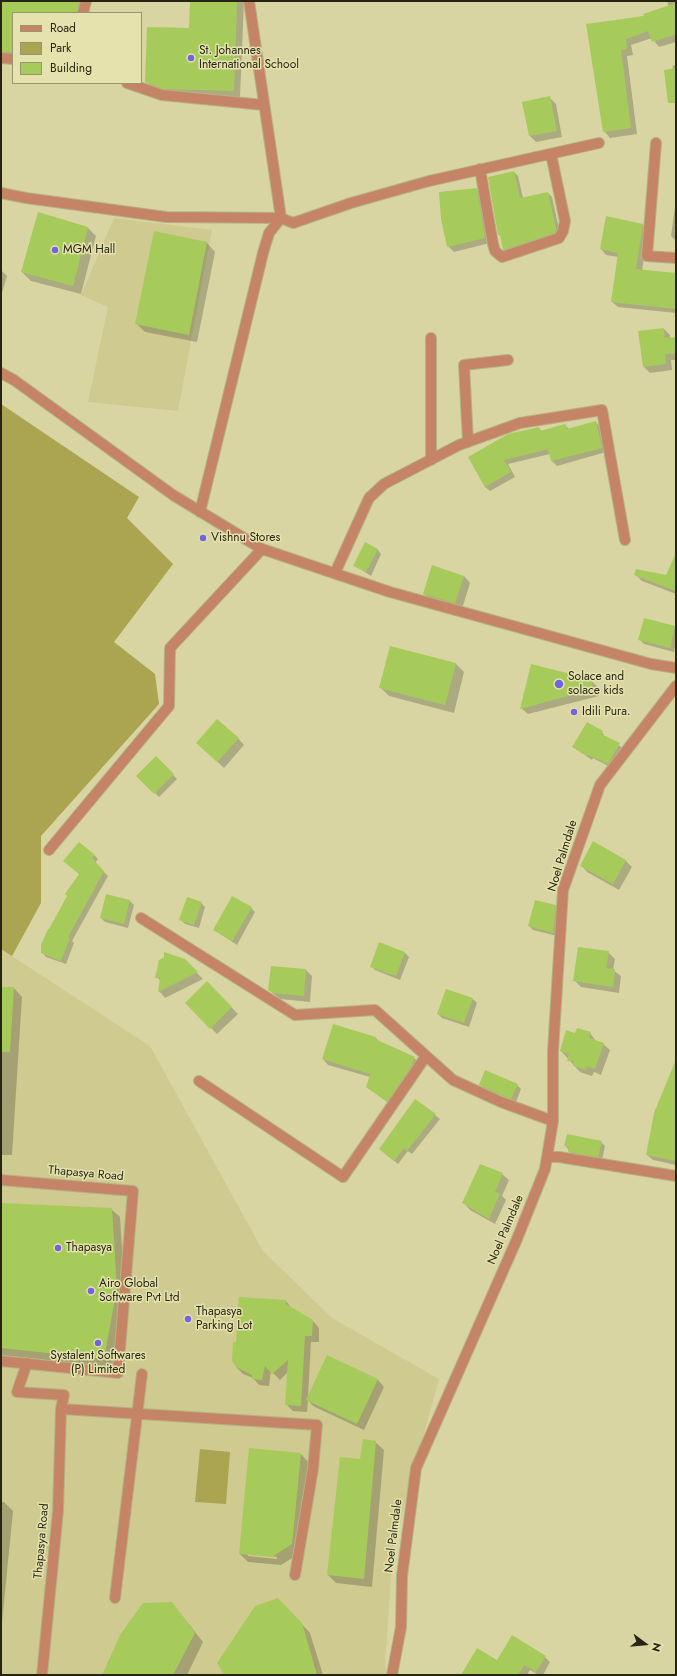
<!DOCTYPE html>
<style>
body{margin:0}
#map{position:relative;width:677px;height:1676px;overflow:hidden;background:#d8d5a2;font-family:Jost,sans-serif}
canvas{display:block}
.frame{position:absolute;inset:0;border:2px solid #272511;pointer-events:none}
.legend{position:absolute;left:12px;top:12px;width:130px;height:72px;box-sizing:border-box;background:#e5e2ae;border:1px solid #99966f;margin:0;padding:5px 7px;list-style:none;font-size:12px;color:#272511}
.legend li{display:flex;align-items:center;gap:8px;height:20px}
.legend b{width:20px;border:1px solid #99966f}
.north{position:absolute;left:625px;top:1624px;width:40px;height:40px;-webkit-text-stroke:3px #e5e2ae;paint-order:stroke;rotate:106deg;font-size:11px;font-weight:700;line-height:16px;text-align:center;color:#272511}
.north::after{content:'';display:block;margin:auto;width:14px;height:18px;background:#272511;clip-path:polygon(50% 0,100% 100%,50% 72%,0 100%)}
</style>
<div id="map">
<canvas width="677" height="1676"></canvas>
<div class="frame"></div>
<ul class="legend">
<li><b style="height:5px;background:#c68467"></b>Road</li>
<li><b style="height:11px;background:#aba450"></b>Park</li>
<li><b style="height:11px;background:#a7cb5b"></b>Building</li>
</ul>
<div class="north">N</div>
</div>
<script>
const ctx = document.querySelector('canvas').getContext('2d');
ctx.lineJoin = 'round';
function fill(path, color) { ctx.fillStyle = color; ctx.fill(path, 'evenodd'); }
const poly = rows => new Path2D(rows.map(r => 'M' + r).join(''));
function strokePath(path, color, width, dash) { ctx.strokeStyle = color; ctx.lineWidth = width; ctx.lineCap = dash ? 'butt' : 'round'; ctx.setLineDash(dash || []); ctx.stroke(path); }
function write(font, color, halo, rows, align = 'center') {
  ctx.font = font + ' Jost,sans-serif'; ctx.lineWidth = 3; ctx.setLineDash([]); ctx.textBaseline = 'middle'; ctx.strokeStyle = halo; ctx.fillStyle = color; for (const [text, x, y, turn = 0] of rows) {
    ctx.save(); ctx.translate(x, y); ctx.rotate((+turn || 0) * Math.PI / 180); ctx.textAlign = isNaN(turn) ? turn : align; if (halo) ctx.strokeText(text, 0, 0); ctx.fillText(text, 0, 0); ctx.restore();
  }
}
fill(poly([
 [114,218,212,230,178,411,88,402,108,307,81,295],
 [1,949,150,1046,263,1251,332,1318,439,1379,393,1548,385,1664,387,1675,1,1675]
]), '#cfca90');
fill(poly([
 [1,404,139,497,127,518,173,564,114,642,155,674,159,704,41,836,41,903,12,956,1,949],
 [200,1449,230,1452,226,1504,195,1502]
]), '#aba450');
fill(poly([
 [1,1,87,1,84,13,13,13,13,59,1,58],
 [191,1,244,1,240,97,171,95,153,88,146,82,190,29],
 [667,1,676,1,676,42,659,47,652,38,631,45,633,55,627,56,637,134,610,138,604,131,587,25,645,16,669,7],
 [673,65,676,66,676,100,672,70],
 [550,98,556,104,562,137,536,142,530,136],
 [514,172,518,176,523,198,548,193,552,197,560,234,508,253,504,249,502,237,499,235],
 [476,189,482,194,490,243,454,252,448,246],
 [676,199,676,241,671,236],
 [643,225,648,231,642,271,676,275,676,313,618,307,612,302,618,257,606,255,601,249],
 [88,228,96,236,81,294,31,281,22,272],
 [155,232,207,243,215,252,197,342,145,332,136,323],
 [1,270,7,276,1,296],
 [664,329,670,335,670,339,676,338,676,360,671,360,672,370,650,373,644,367],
 [596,422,600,427,606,452,557,466,552,461,550,454,508,464,515,477,490,491,485,487,469,458,539,428,542,432,565,425,570,430],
 [377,549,381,554,371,576,354,565],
 [676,566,676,594,642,581,635,574,667,576],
 [464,576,470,583,462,609,430,600,424,594],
 [675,627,676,643,674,652,644,644,640,640],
 [456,664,464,672,454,713,389,696,381,688],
 [590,680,597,686,599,696,528,714,521,708],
 [602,732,605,737,623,748,612,768,593,758,592,760,573,747],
 [238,738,244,745,224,768,204,749],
 [156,757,177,779,159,797,138,776],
 [594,843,626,861,632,867,619,890,587,872,581,865],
 [94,855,98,859,95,863,108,876,72,941,74,943,66,964,46,957,42,952,50,931,80,875,65,861],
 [129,900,134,905,128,928,105,922,101,918],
 [201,903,205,907,199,928,185,924,181,920],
 [555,906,559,910,557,936,533,930,529,926],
 [251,908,255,912,237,945,214,930],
 [608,952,615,959,613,970,621,976,619,993,581,987,574,980],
 [405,953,409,957,400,980,375,970,371,966],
 [165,958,184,960,203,979,165,998,159,991,161,981,157,977],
 [306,970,312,976,310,1002,280,999,269,990],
 [207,983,238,1014,217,1034,186,1003],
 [1,988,14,988,22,997,12,1155,1,1155],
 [473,999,477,1003,469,1027,442,1018,438,1014],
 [590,1033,596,1041,603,1044,610,1050,601,1075,594,1072,592,1076,580,1072,561,1051,576,1034],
 [376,1038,381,1043,414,1058,420,1063,393,1106,367,1087,370,1077,328,1065,323,1059],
 [676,1068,676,1165,653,1160,647,1155],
 [480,1084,517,1085,521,1089,516,1102,484,1088],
 [416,1100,440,1119,412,1154,408,1151,398,1164,384,1153],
 [601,1142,605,1146,602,1160,573,1156,565,1145],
 [502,1174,509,1180,502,1196,506,1200,495,1224,470,1210,464,1203],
 [1,1204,111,1209,120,1217,125,1297,112,1367,1,1355],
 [286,1301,292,1309,313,1321,319,1328,319,1342,311,1342,308,1397,327,1356,378,1380,384,1387,364,1430,313,1406,308,1400,307,1412,293,1411,286,1404,288,1372,280,1380,271,1371,269,1386,259,1385,253,1378,243,1374,236,1367,237,1343],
 [375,1442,384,1450,372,1587,336,1583,328,1575,361,1460],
 [301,1454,309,1463,300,1553,281,1565,248,1562,240,1554],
 [248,1554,277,1557,277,1559,248,1556],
 [1,1502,4,1502,13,1511,1,1633],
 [172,1603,203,1642,187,1675,103,1675],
 [286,1607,310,1633,323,1675,225,1675],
 [545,1657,550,1662,543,1675,539,1675,530,1670,527,1675,467,1675,498,1661]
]), '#0003');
fill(poly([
 [1,1,79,1,77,13,13,13,13,52,1,52],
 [190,1,237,1,234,91,163,89,145,82,147,27,189,28],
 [676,3,676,34,652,42,648,31,626,39,627,49,621,50,631,128,603,132,586,24,644,16,643,14],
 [676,68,676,103,668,103,664,70],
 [550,96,557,131,529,136,522,102],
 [514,171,520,198,548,192,556,229,555,233,503,250,500,235,498,235,488,177],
 [477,188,485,238,447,247,441,219,439,192],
 [38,212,88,227,73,286,21,272],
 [606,216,643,224,636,269,676,273,676,309,611,302,618,253,600,249],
 [154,231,207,242,189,335,135,324],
 [664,328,665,338,676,337,676,353,665,354,666,364,643,367,638,331],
 [596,421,602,448,551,461,548,449,504,460,511,472,485,487,468,457,508,434,539,427,540,431,565,424,567,429],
 [365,542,378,549,366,572,353,566],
 [676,553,676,591,634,575,636,569,666,575],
 [432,565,464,576,455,603,423,594],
 [644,618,675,626,670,648,638,640],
 [390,646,456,663,445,705,379,688],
 [531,664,591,679,593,689,520,709],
 [217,719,239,738,217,762,196,743],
 [587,722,603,731,601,734,620,743,608,764,588,755,587,756,572,747],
 [156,756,174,774,154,794,136,776],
 [593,841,626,860,613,884,580,866],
 [79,842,95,855,92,858,104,871,68,937,70,938,61,961,41,953,41,945,48,929,49,929,67,896,65,894,79,874,63,861],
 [106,894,130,900,124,924,100,918],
 [232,896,252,907,232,941,213,930],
 [187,897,202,902,194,925,179,920],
 [535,900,556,905,553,933,528,926],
 [379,942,405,952,396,976,370,967],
 [578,947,609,951,606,968,615,969,613,987,573,981],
 [164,952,185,959,198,972,158,992,160,978,155,978,159,960,164,957],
 [271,966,306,969,304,996,273,993,268,990],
 [207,981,232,1007,210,1029,185,1003],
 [1,987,14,987,10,1052,1,1052],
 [446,989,473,998,464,1023,437,1014],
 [333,1024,376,1037,375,1039,415,1057,410,1068,387,1102,366,1087,370,1074,322,1059],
 [577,1028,591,1032,589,1038,604,1043,595,1069,587,1066,586,1070,573,1066,574,1061,567,1061,569,1054,560,1051,566,1030,575,1033],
 [675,1062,676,1062,676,1161,646,1155,654,1113],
 [485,1070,518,1084,511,1099,479,1085],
 [415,1099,436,1114,407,1151,404,1148,394,1161,379,1149],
 [567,1134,602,1141,598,1157,568,1152,569,1147,564,1146],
 [480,1164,503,1173,495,1192,500,1193,489,1219,462,1203],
 [1,1203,112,1208,117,1288,104,1359,1,1348],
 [239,1297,286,1300,286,1304,313,1320,312,1336,305,1336,301,1406,285,1405,288,1360,272,1374,265,1366,262,1380,252,1379,252,1375,236,1367,232,1361,233,1342,236,1342],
 [327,1355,378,1379,357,1424,306,1400],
 [363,1439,376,1441,364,1579,327,1575,340,1457,360,1459],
 [249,1448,301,1453,292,1544,272,1557,239,1554],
 [278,1598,302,1623,317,1675,224,1675,217,1663,255,1606],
 [172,1602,195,1633,173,1675,102,1675,120,1635,143,1603],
 [512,1635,546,1656,536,1672,524,1665,518,1675,461,1675,477,1648,497,1660]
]), '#a7cb5b');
const street = poly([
 [83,13,86,1],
 [1,58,13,59],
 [127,83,162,95,264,105],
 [656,143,647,256,676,258],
 [480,169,493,244,495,251,502,257,559,238,563,231,565,221,551,154],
 [1,193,26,198,166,217,281,218,293,223,351,203,429,181,599,143],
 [1,373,14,380,173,495,262,549,390,592,651,664,676,668],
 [468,442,464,365,508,360],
 [431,460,431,338],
 [200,512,263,253,269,233,281,218,249,1],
 [335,573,369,498,384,484,459,445,520,423,602,410,625,540],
 [49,850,169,706,170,648,262,549],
 [141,918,295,1015,375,1010,453,1080,501,1102,553,1121],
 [199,1081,343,1177,426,1056],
 [547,1157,559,1157,676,1176],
 [1,1180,133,1191,118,1373,1,1361],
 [27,1363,17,1392,64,1395,61,1409],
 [115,1598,142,1374],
 [42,1675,58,1511,61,1409,317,1425,313,1469,295,1575],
 [392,1675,401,1627,402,1576,416,1468,517,1239,545,1169,553,1121,553,1051,563,890,600,785,676,686]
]);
strokePath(street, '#b5b285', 12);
strokePath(street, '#c68467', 10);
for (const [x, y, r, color] of [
 [191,58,4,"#7264df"],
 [55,250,4,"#7264df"],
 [203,538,4,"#7264df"],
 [559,684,5,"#7264df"],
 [574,712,4,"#7264df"],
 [58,1248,4,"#7264df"],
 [91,1291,4,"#7264df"],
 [188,1319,4,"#7264df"],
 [98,1343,4,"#7264df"]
]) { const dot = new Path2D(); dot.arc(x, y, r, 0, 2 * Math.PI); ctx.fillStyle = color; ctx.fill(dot); strokePath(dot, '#e5e2ae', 1.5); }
write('12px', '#272511', '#e5e2ae', [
 ["St. Johannes",199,51],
 ["International School",199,65],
 ["MGM Hall",63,250],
 ["Vishnu Stores",211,538],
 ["Solace and",568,677],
 ["solace kids",568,691],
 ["Idili Pura.",582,712],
 ["Thapasya",66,1248],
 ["Airo Global",99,1284],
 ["Software Pvt Ltd",99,1298],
 ["Thapasya",196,1312],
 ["Parking Lot",196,1326],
 ["Systalent Softwares",98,1356,"center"],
 ["(P) Limited",98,1370,"center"]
], 'left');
write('12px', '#272511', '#e5e2ae', [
 ["Noel Palmdale",563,856,-73],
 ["Thapasya Road",86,1174,5],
 ["Noel Palmdale",506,1230,-67],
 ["Noel Palmdale",394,1536,-83],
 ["Thapasya Road",42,1541,-85]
]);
</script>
